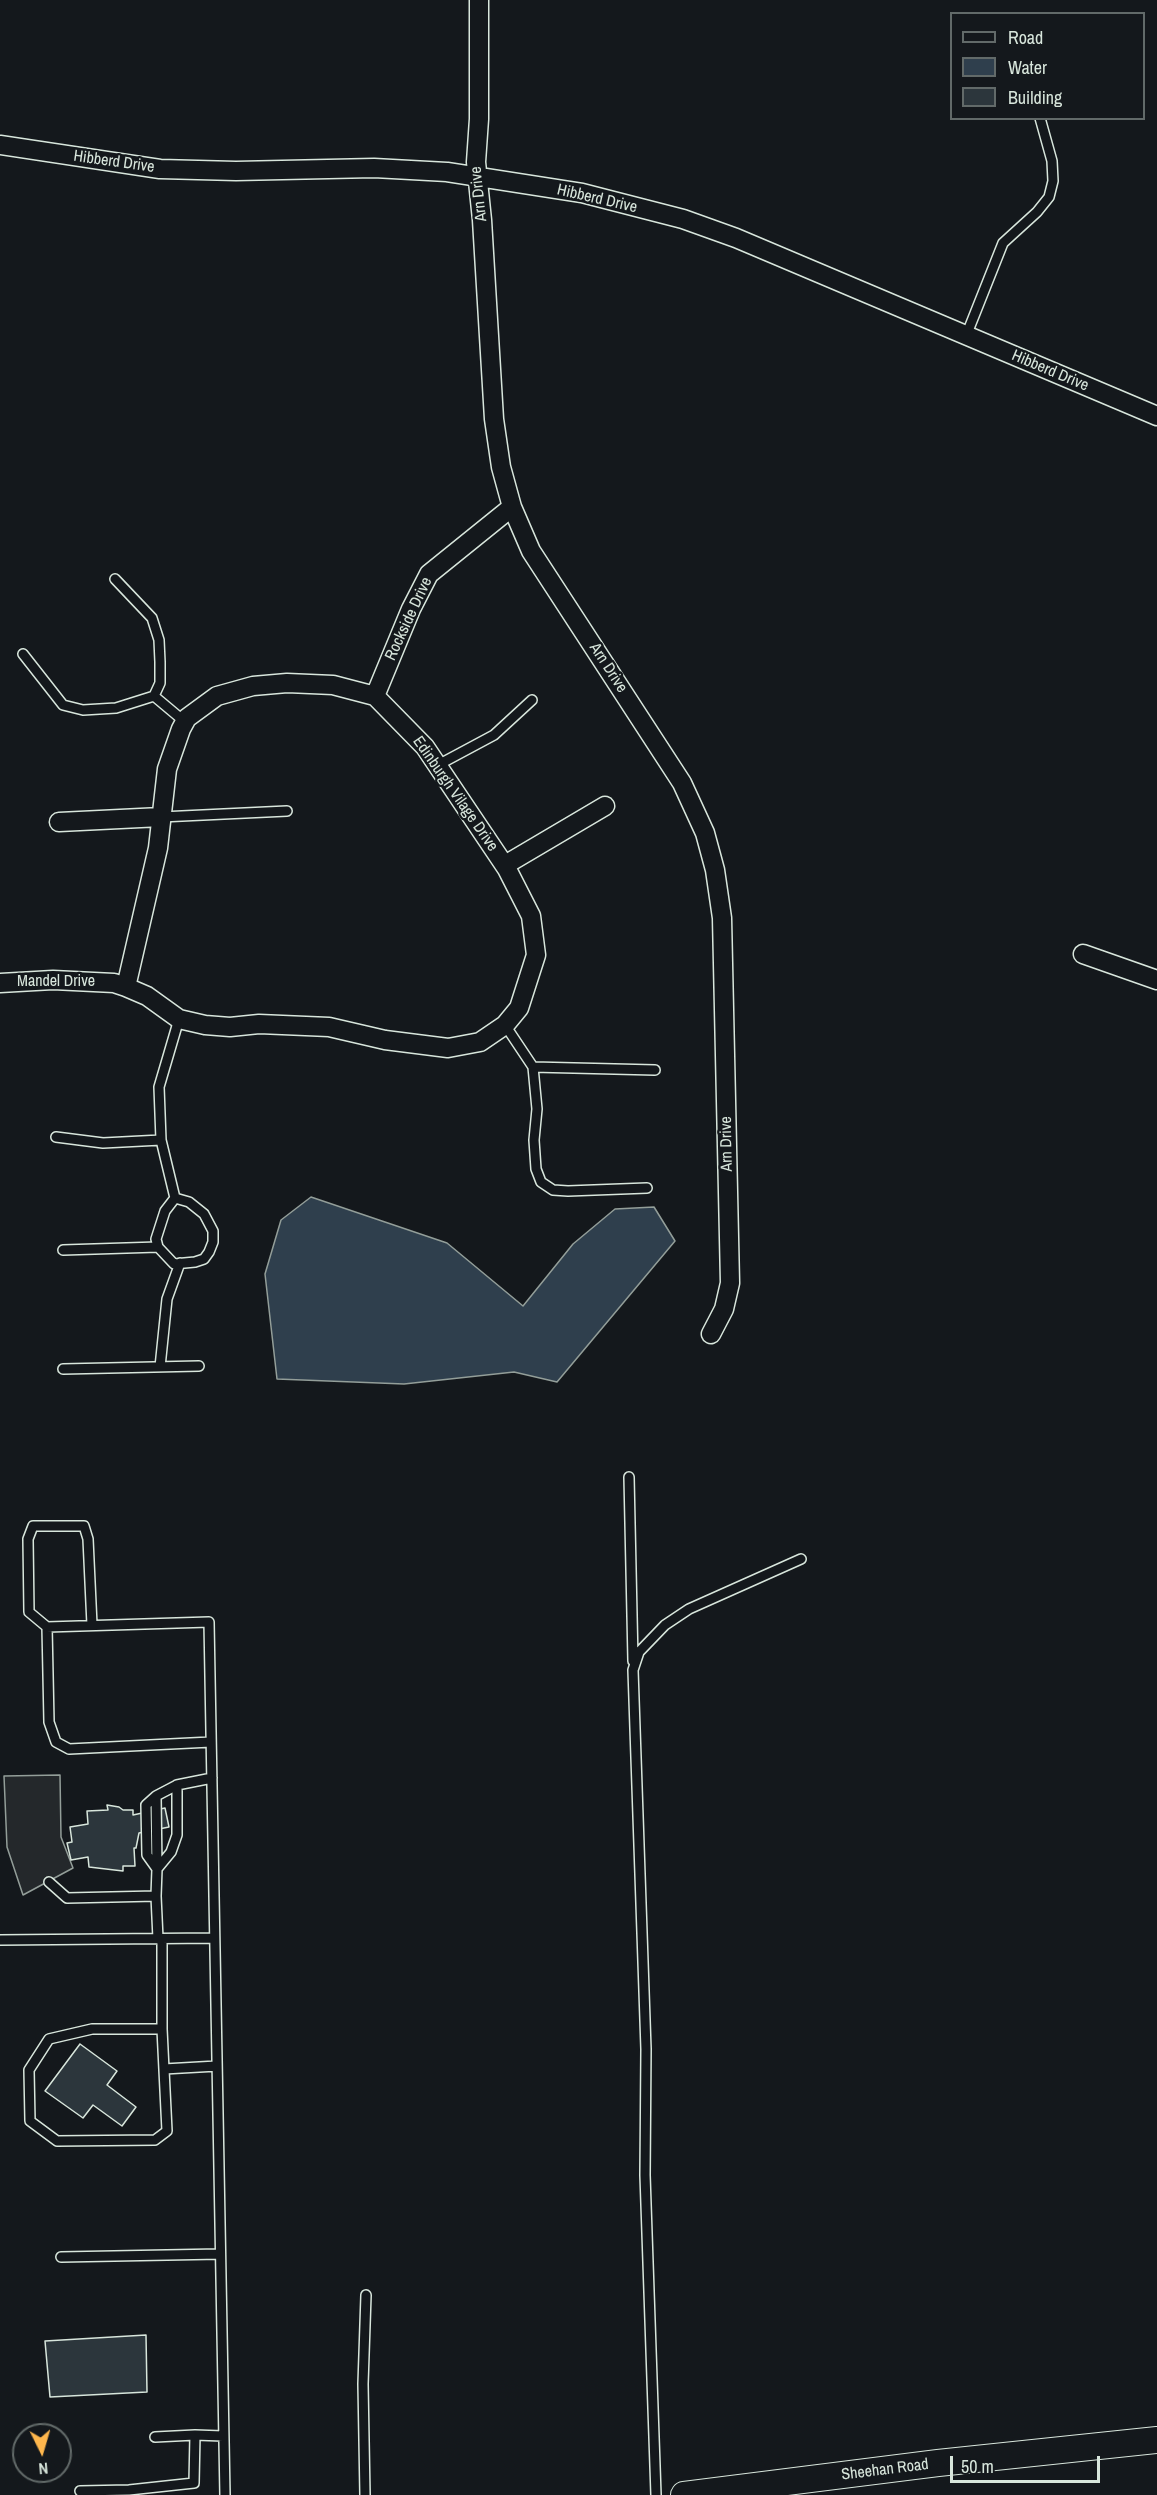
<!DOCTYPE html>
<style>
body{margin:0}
#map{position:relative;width:1157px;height:2495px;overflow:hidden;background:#14181c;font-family:"Archivo Narrow",sans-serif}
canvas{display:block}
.legend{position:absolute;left:950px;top:12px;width:195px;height:108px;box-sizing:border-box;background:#14181c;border:2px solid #626a69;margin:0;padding:8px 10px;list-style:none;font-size:18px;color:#d8e6dc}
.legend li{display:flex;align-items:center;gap:12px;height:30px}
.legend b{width:30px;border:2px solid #626a69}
.north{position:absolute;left:12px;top:2423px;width:60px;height:60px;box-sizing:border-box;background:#14181c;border:2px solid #626a69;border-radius:50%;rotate:175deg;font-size:16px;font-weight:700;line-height:24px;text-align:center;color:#d8e6dc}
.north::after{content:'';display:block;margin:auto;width:21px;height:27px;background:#ffb74d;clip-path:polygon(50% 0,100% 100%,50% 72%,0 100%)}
.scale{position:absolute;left:950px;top:2456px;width:150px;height:27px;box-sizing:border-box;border:3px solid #d8e6dc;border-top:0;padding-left:8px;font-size:18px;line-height:21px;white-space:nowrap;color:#d8e6dc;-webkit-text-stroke:4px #14181c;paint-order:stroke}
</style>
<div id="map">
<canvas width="1157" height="2495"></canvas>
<ul class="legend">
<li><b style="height:8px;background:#14181c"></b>Road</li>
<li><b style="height:16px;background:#2f3f4d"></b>Water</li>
<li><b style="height:16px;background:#2c363c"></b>Building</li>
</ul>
<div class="north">N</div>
<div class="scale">50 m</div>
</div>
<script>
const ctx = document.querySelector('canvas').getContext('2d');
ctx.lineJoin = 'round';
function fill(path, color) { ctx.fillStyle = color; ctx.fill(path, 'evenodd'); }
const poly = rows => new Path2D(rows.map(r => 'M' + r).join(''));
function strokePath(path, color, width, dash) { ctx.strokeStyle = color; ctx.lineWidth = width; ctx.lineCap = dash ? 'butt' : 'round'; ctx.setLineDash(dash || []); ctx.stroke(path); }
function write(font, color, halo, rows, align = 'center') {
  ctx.font = font + ' "Archivo Narrow",sans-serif'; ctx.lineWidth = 4.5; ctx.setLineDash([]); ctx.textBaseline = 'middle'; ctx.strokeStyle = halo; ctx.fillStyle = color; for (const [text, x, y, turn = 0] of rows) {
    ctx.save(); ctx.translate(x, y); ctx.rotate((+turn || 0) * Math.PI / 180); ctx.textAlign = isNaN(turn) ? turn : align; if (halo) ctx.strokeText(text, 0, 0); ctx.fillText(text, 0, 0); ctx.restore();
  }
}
const parking = poly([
 [60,1775,61,1837,73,1868,23,1895,7,1847,4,1776,60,1775]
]);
fill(parking, '#24282b');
strokePath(parking, '#939e99', 1.5);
const water = poly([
 [311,1197,447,1243,523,1306,573,1244,615,1209,654,1207,675,1241,557,1382,514,1372,404,1384,277,1379,265,1274,281,1220,311,1197]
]);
fill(water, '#2f3f4d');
strokePath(water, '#939e99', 1.5);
const building = poly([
 [107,1805,119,1807,123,1810,133,1810,133,1815,165,1808,169,1827,139,1833,136,1848,134,1848,135,1866,123,1866,123,1871,89,1867,88,1857,71,1860,67,1843,72,1842,70,1827,88,1824,87,1811,108,1810,107,1805],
 [80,2044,117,2071,107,2085,136,2107,122,2126,93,2105,83,2118,45,2091,80,2044],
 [146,2335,147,2392,50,2397,45,2341,146,2335]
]);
fill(building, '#2c363c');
strokePath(building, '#d8e6dc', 1.5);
const lane = poly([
 [966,336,1003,243,1037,212,1049,197,1053,181,1052,161,1040,118],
 [115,579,152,618,159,640,160,662,160,683,154,696],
 [23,654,63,705,83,710,116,708,154,696,185,722],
 [438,765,494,735,532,700],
 [161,817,287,811],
 [505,1025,533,1067,537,1109,534,1140,536,1169,541,1182,553,1190,568,1191,647,1188],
 [533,1067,655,1070],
 [56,1137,103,1143,161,1140],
 [175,1198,165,1211,156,1239,158,1247,174,1264,195,1262,204,1259,209,1252,213,1242,213,1231,204,1214,189,1202,175,1198,161,1140,159,1087,179,1019],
 [63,1250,158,1247],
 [160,1367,167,1299,180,1263],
 [63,1369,199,1366],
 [629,1477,633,1661],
 [47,1627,29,1612,28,1539,33,1526,84,1526,88,1539,92,1625],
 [211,1742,69,1749,56,1742,49,1722,47,1627,209,1622,225,2495],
 [156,1796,146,1805,147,1855,157,1869],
 [157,1869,156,1796,177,1785],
 [49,1882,67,1898,156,1896],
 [158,1939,156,1896,157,1869,171,1852,177,1835,177,1785,212,1778],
 [162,1939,162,2029,167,2131,155,2140,57,2141,30,2121,29,2070,49,2039,92,2029,162,2029],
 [0,1940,214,1938],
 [164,2069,217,2066],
 [61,2257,220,2254],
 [155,2437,195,2435],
 [80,2491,129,2490,194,2483,195,2435,223,2436],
 [365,2495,363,2384,366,2295],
 [656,2495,645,2175,646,2049,633,1670,639,1652,665,1625,689,1609,801,1559]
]);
const street = poly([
 [479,0,479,119,476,162,482,220,494,419,501,467,512,507,531,551,682,783,705,833,715,870,722,918,730,1283,724,1309,711,1334],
 [0,145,160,169,236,171,374,168,447,172,582,193,683,219,736,238,1157,416],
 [375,696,411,609,429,574,512,507],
 [59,822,161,817],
 [505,865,605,806],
 [1083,954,1157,980],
 [0,983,53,980,114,983,126,987,147,996,179,1019,205,1025,230,1027,259,1024,329,1027,385,1040,448,1048,480,1042,505,1025,519,1008,536,955,531,916,507,869,425,747,375,696,333,685,287,683,253,686,217,696,187,718,181,729,167,769,158,848,126,987]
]);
const secondary = poly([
 [684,2495,938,2463,1157,2440]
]);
strokePath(lane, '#d8e6dc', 12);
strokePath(street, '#d8e6dc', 21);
strokePath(secondary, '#d8e6dc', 28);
strokePath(lane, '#14181c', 9);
strokePath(street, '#14181c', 18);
strokePath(secondary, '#14181c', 26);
write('16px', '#d8e6dc', '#14181c', [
 ["Hibberd Drive",114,162,8],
 ["Arn Drive",479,194,-96],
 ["Hibberd Drive",597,199,13],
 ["Hibberd Drive",1050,371,23],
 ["Rockside Drive",409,619,-65],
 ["Arn Drive",608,668,57],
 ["Edinburgh Vilage Drive",455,794,55],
 ["Mandel Drive",56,982],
 ["Arn Drive",727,1144,-91],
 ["Sheehan Road",885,2470,-7]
]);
</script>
